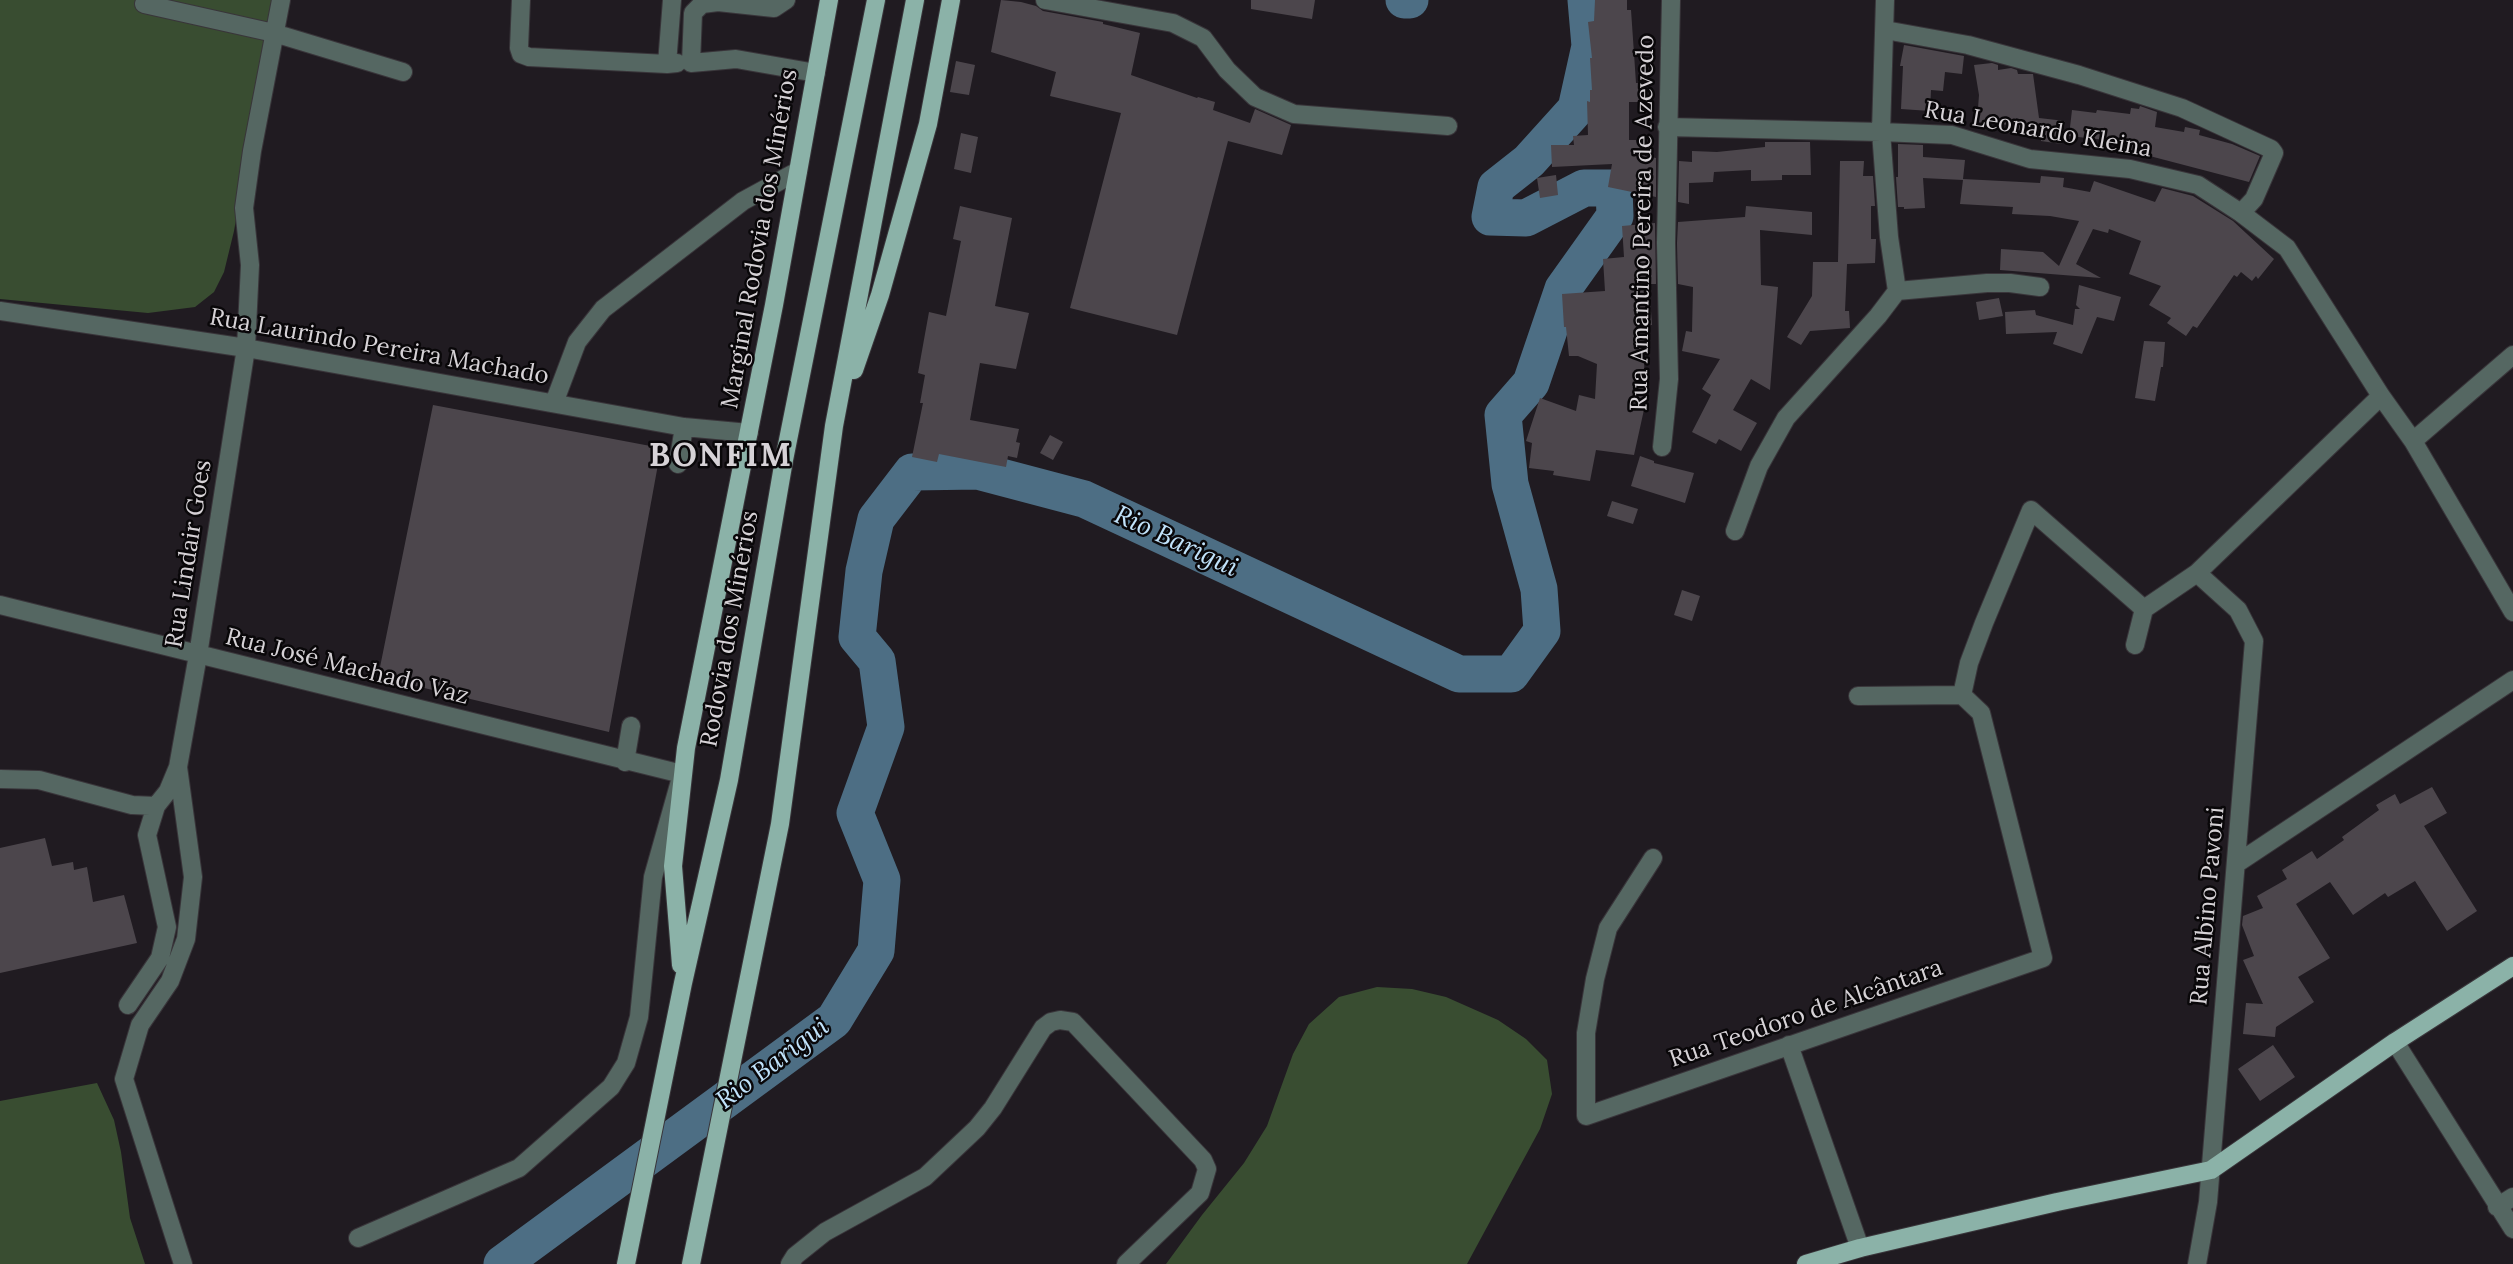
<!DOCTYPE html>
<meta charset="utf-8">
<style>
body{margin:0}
canvas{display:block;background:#201b21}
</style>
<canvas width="2513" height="1264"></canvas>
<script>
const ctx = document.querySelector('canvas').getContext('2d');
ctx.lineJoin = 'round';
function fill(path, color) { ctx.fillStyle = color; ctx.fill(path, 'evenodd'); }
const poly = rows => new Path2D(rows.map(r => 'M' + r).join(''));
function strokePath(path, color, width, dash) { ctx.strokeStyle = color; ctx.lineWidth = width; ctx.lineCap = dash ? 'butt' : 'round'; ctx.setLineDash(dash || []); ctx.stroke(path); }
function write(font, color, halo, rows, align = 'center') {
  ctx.font = font + ' Lora,serif'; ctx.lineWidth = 5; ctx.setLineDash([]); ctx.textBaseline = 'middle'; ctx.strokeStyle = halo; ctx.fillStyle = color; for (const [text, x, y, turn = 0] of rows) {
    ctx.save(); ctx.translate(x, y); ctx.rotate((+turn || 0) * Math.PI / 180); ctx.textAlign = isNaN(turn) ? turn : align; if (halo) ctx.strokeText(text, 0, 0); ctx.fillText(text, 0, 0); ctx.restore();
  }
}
fill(poly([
 [0,0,274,0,234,231,224,272,214,292,195,307,148,313,0,299],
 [1377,987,1412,989,1446,997,1498,1020,1526,1039,1547,1060,1552,1094,1540,1129,1467,1264,1166,1264,1202,1215,1244,1163,1267,1126,1293,1054,1309,1024,1339,997],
 [97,1083,114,1120,121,1152,130,1218,145,1264,0,1264,0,1101]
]), '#394d31');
strokePath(poly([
 [1404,0,1410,0],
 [502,1264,834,1020,876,951,882,880,855,813,886,727,877,661,857,637,864,571,876,519,912,472,978,471,1084,499,1459,674,1511,674,1542,631,1539,589,1510,484,1503,415,1531,383,1563,289,1615,216,1614,188,1584,188,1526,218,1490,217,1496,187,1529,161,1576,109,1590,46,1586,0]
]), '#4d6e84', 37);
fill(poly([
 [1001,0,1021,2,1036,6,1043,11,1103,22,1103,24,1140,33,1131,75,1197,98,1198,97,1215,102,1213,110,1250,123,1255,109,1291,125,1282,155,1228,141,1177,335,1070,308,1121,113,1050,96,1056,72,991,52],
 [1251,0,1315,0,1312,19,1251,9],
 [1595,0,1627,0,1627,10,1631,10,1636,83,1642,83,1643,102,1629,102,1629,140,1636,140,1637,145,1644,144,1645,156,1656,158,1656,197,1608,187,1612,164,1552,167,1551,145,1574,145,1573,136,1588,135,1587,101,1590,102,1590,90,1592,90,1590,58,1592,58,1588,22,1594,21],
 [1904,45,1964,56,1962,74,1945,72,1943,91,1931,90,1930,111,1901,109,1903,66,1900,66],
 [956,61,975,65,969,95,950,92],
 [1992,63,1998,65,1998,70,2011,68,2017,70,2018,74,2033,74,2039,118,2065,121,2062,144,2041,141,2041,136,2009,133,2010,125,1977,122,1979,95,1974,65],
 [2140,106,2157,112,2155,127,2184,132,2185,127,2200,130,2199,135,2232,144,2260,156,2249,182,2123,149,2124,142,2069,136,2072,110,2096,113,2097,110,2130,114,2131,108,2139,109],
 [961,133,978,137,971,173,954,169],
 [1765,142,1810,142,1811,175,1782,175,1782,180,1751,181,1751,170,1714,172,1713,182,1689,183,1689,204,1678,202,1679,161,1692,162,1692,151,1717,152,1765,147],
 [1898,144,1923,145,1923,157,1965,160,1963,179,2040,183,2041,176,2064,178,2063,187,2090,192,2094,181,2155,202,2162,188,2193,196,2233,221,2274,259,2258,279,2256,276,2252,281,2241,272,2237,277,2234,275,2197,328,2193,326,2186,336,2167,323,2171,318,2149,305,2161,286,2129,274,2141,241,2109,229,2108,233,2093,229,2076,264,2101,278,2000,270,2001,249,2043,252,2059,266,2079,221,2050,216,2012,214,2013,207,1960,204,1963,180,1923,178,1925,208,1904,209,1904,207,1898,207,1896,177,1898,177],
 [1840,161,1864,161,1863,176,1873,176,1875,206,1871,206,1871,239,1876,239,1875,263,1847,264,1845,311,1849,311,1850,328,1810,331,1801,345,1787,337,1812,296,1813,262,1838,262],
 [1556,175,1558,195,1540,198,1537,178],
 [960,206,1012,218,995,306,1029,313,1016,369,980,363,970,420,1019,429,1016,442,1020,443,1017,458,1008,456,1006,467,939,454,937,462,912,457,923,403,920,403,925,375,918,373,925,334,929,312,946,316,961,241,953,239],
 [1746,206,1812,212,1812,235,1760,230,1761,285,1778,287,1770,390,1751,379,1733,410,1757,423,1741,451,1719,439,1716,444,1692,432,1711,395,1702,389,1720,359,1682,351,1686,331,1692,332,1693,287,1678,284,1677,243,1678,222,1745,217],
 [1655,223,1656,284,1649,284,1652,325,1648,325,1650,355,1644,355,1645,405,1634,455,1596,450,1590,481,1553,475,1554,471,1529,468,1532,443,1526,441,1540,398,1576,411,1579,395,1595,399,1597,364,1578,356,1569,356,1566,327,1564,327,1562,294,1605,291,1603,259,1624,257,1622,226],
 [2079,285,2121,297,2114,321,2097,317,2082,354,2053,344,2057,332,2006,334,2005,312,2035,310,2036,315,2073,325,2075,309,2080,309,2076,305],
 [1999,298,2003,316,1979,320,1976,302],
 [2144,341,2165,342,2163,367,2161,367,2155,401,2135,398],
 [433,405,661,448,609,732,378,677],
 [1050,435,1063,442,1053,460,1040,453],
 [1640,456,1654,461,1654,463,1694,473,1685,503,1631,486],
 [1612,501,1638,509,1633,524,1607,516],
 [1682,590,1700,596,1692,621,1674,615],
 [2432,787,2447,813,2424,826,2477,911,2447,931,2415,881,2388,897,2385,893,2353,915,2330,882,2296,904,2330,958,2298,977,2314,1002,2276,1027,2275,1037,2243,1034,2246,1003,2263,1004,2243,960,2254,956,2242,925,2243,916,2263,908,2257,896,2287,879,2282,870,2312,851,2317,859,2344,840,2342,837,2379,810,2376,805,2395,794,2400,804],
 [45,838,52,866,73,862,74,870,87,867,93,902,124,895,137,943,0,973,0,848],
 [2273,1045,2295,1077,2260,1101,2238,1069]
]), '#4c464c');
const minor = poly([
 [521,0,519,48,521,54,529,57,667,64],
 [672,0,667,64,677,63],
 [786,0,774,8,718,2,702,4,693,13,691,63,736,59,816,73],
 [1045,0,1173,23,1203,38,1227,70,1255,97,1294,114,1448,126],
 [144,4,274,33,403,72],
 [1885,30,1968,45,2079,75,2182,108,2271,149,2274,153,2254,199,2241,213],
 [1667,127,1881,132,1952,135,2030,159,2130,169,2198,185,2241,213,2287,248,2381,396,2413,441,2513,612],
 [1897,291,1987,283,2010,283,2040,287],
 [0,311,246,348,684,427,749,433],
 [554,403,577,342,603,309,743,201,798,171],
 [2413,441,2513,355],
 [1662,447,1669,379,1666,243,1671,0],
 [678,464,684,427],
 [1735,531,1759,466,1786,418,1878,316,1897,291,1889,237,1881,132,1885,0],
 [0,605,682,774,653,877,639,1017,626,1063,611,1087,519,1168,358,1238],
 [2135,645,2144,609,2197,573,2381,396],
 [1962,695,1969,663,1984,623,2031,510,2144,609],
 [625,762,631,726],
 [178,767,193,877,186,939,170,981,140,1025,124,1079,183,1264],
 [0,779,39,780,132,805,156,806,168,791,178,767,198,655,246,348,250,265,244,208,252,151,281,0],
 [1653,858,1608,928,1595,979,1586,1033,1586,1116,2043,958,1981,713,1962,695,1858,696],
 [2236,864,2513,680],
 [128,1005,160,958,167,927,147,835,156,806],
 [2395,1042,2513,1229],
 [1789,1045,1860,1248],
 [2497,1207,2513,1197],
 [790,1264,795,1256,825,1232,925,1177,977,1128,993,1108,1043,1028,1051,1022,1060,1020,1073,1022,1203,1160,1207,1169,1200,1193,1126,1264],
 [2197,1264,2208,1202,2254,641,2238,610,2197,573]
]);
const major = poly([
 [854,370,880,295,928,124,951,0],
 [681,965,673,866,686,748,774,305,829,0],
 [626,1264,683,983,729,780,784,460,876,0],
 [691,1264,780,824,834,426,915,0],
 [1806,1264,1860,1248,2057,1202,2211,1170,2395,1042,2513,966]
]);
strokePath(minor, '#39353a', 20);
strokePath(major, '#39353a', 20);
strokePath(minor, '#556762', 18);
strokePath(major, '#8bb2a8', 18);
write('24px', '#d6d2d6', '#090709', [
 ["Rua Leonardo Kleina",2038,130,10],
 ["Rua Amantino Pereira de Azevedo",1643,223,-89],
 ["Marginal Rodovia dos Minérios",760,239,-80],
 ["Rua Laurindo Pereira Machado",379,347,10],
 ["Rua Lindair Goes",189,554,-81],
 ["Rodovia dos Minérios",730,629,-80],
 ["Rua José Machado Vaz",347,667,14],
 ["Rua Albino Pavoni",2208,906,-85],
 ["Rua Teodoro de Alcântara",1806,1014,-19]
]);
write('italic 26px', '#c1e3fb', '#090709', [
 ["Rio Barigui",1176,542,25],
 ["Rio Barigui",773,1064,-37]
]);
ctx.letterSpacing = '2px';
write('bold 32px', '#d6d2d6', '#090709', [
 ["BONFIM",721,457]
]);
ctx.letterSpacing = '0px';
</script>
